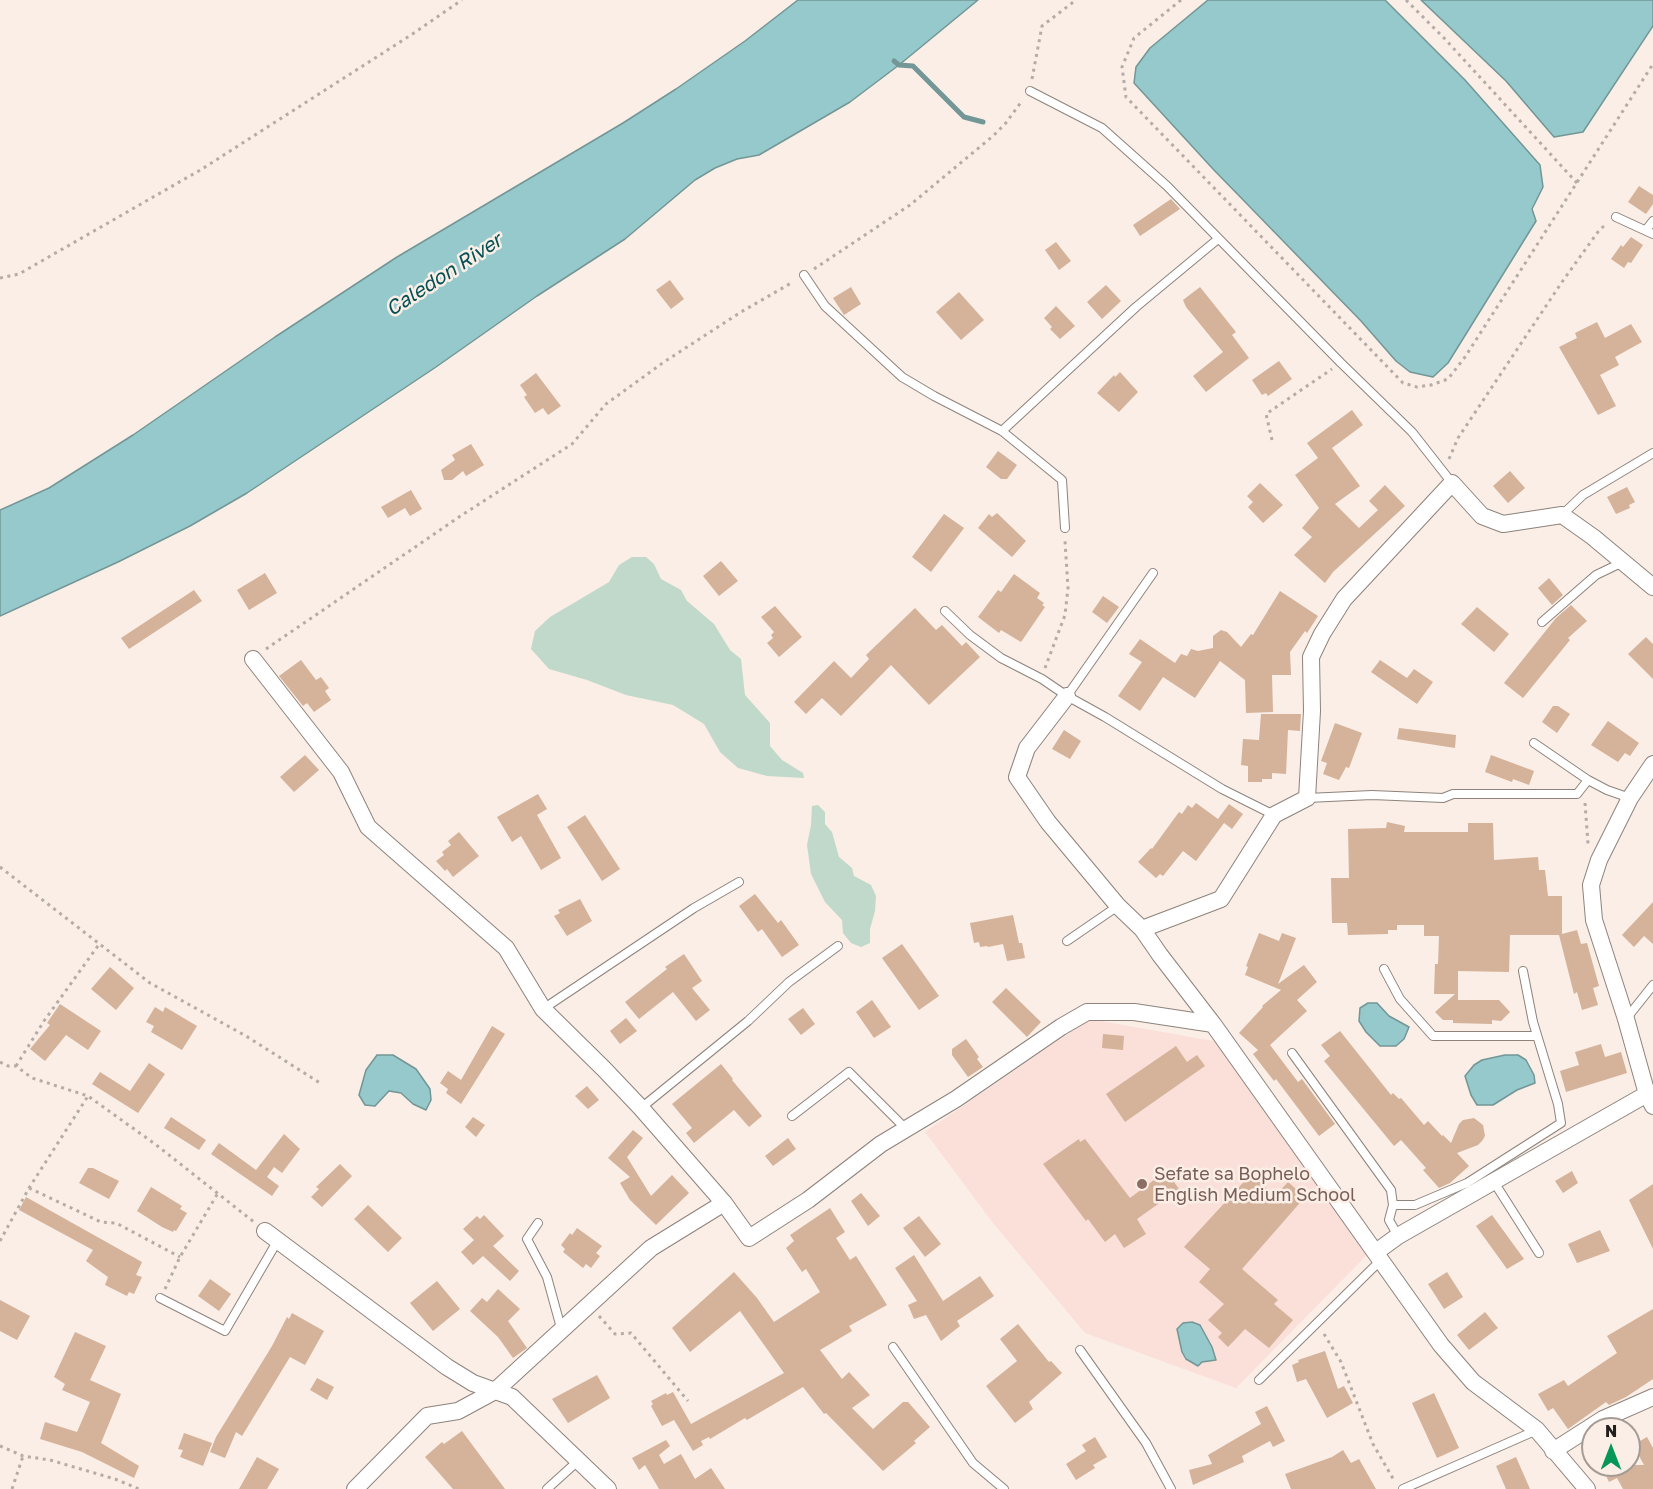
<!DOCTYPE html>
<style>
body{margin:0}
#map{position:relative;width:1653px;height:1489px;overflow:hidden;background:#faeee6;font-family:"Golos Text",sans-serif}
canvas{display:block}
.north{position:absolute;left:1581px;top:1417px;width:60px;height:60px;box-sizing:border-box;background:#faeee6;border:2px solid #a49b95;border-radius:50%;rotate:0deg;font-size:16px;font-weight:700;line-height:24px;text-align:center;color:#221e1c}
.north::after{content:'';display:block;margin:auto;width:21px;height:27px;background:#059758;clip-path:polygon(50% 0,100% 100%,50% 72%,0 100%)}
</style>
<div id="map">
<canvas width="1653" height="1489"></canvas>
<div class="north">N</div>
</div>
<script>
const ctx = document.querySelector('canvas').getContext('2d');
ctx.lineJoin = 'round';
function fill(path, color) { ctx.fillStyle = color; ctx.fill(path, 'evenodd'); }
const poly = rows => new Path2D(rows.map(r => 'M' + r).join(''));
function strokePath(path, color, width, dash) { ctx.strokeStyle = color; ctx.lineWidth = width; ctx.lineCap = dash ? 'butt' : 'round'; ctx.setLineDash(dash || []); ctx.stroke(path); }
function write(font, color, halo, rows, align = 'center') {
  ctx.font = font + ' "Golos Text",sans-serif'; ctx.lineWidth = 5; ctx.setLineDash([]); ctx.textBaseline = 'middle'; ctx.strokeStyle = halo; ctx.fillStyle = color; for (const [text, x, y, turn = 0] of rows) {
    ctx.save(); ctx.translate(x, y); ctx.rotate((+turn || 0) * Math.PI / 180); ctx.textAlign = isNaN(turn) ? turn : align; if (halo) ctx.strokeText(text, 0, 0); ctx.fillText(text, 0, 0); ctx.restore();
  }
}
fill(poly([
 [1089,1019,1219,1042,1367,1255,1236,1388,1085,1333,993,1223,925,1132]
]), '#fae0d9');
fill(poly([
 [632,557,646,557,654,564,661,579,681,590,687,601,714,624,730,650,741,659,745,695,770,723,770,746,782,760,803,773,804,778,767,776,738,768,720,752,704,724,673,705,626,695,587,680,549,669,531,649,535,631,550,617,609,582,619,565],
 [818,805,825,812,825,824,832,832,839,857,852,868,854,876,871,885,876,896,875,911,870,929,870,943,861,947,851,943,843,933,842,920,825,902,811,874,807,845,811,825,812,806]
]), '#c1d9ca');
const water = poly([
 [798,0,978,0,899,65,850,102,759,155,737,159,715,168,695,180,625,239,537,296,436,367,247,493,190,526,118,562,0,616,0,510,49,488,133,435,275,337,397,257,623,123,676,89,745,41,798,0],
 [1208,0,1385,0,1465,80,1540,165,1543,187,1532,209,1536,221,1448,363,1433,377,1410,372,1396,361,1361,321,1213,169,1134,83,1136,67,1150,48,1208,0],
 [1421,0,1653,0,1653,26,1583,132,1554,137,1506,81,1421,0],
 [1368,1003,1377,1003,1389,1016,1409,1027,1404,1039,1396,1046,1380,1046,1366,1032,1359,1021,1360,1008,1368,1003],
 [377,1055,393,1055,416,1069,430,1089,431,1100,426,1110,413,1104,401,1093,389,1091,375,1106,365,1105,359,1095,366,1070,377,1055],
 [1505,1055,1518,1055,1526,1060,1534,1075,1535,1083,1517,1090,1493,1105,1477,1105,1471,1095,1465,1076,1474,1065,1482,1060,1505,1055],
 [1192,1322,1200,1325,1212,1347,1216,1360,1202,1362,1198,1366,1186,1359,1182,1352,1177,1329,1183,1323,1192,1322]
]);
fill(water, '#96c9cb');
strokePath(water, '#739696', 1.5);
strokePath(poly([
 [894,61,899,65,913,66,964,117,983,122]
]), '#739696', 5);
fill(poly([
 [1639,186,1653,195,1653,204,1646,214,1628,202],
 [1171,199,1180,209,1140,236,1133,225],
 [1631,237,1643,245,1631,263,1628,262,1624,268,1611,259,1621,245,1623,247],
 [1056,242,1071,261,1059,270,1045,250],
 [670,280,684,299,671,309,656,290],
 [1106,285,1121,301,1102,319,1087,302],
 [851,287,861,304,844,315,833,298],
 [1200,287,1236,332,1232,335,1249,358,1206,392,1193,376,1223,352,1186,307,1183,300],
 [959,292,984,320,961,340,936,312],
 [1056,306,1075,326,1060,339,1050,329,1052,327,1044,318],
 [1597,322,1605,338,1631,324,1642,342,1615,357,1619,365,1600,375,1616,406,1598,415,1559,347,1577,338,1575,333],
 [1279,361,1292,379,1268,396,1266,393,1262,395,1252,380],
 [1120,372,1138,392,1119,412,1097,393,1114,375,1115,377],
 [536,373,561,406,548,415,543,408,535,413,524,397,527,395,520,385],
 [1352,410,1363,425,1332,448,1360,486,1335,504,1359,528,1378,510,1369,501,1385,485,1405,506,1333,572,1325,583,1294,555,1312,537,1302,528,1319,508,1295,475,1318,458,1307,443],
 [471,444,484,465,466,476,463,471,452,480,444,480,441,470,455,460,452,455],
 [998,451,1017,465,1007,479,1001,479,986,467],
 [1510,471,1525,488,1508,503,1493,486],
 [1260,483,1283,505,1263,523,1248,507,1253,502,1247,496],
 [1627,487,1635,502,1629,505,1630,508,1616,514,1607,497],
 [411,490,422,509,410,516,405,508,388,518,381,507],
 [997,513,1026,541,1012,557,978,528,989,514,992,517],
 [944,514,964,528,931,572,912,557],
 [721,561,738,581,719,596,703,576],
 [265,573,277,593,249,610,237,590],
 [1014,574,1040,593,1037,598,1044,603,1042,605,1045,607,1021,642,1001,630,999,633,978,617,998,590,1001,592],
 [1549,578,1563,595,1552,605,1538,588],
 [194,590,202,601,129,649,121,638],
 [1280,591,1318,616,1307,633,1305,631,1290,652,1291,675,1272,675,1273,712,1246,713,1245,680,1220,661,1195,698,1163,677,1140,711,1118,696,1142,662,1129,654,1140,639,1175,663,1181,654,1187,656,1191,649,1198,651,1213,648,1213,636,1221,630,1227,632,1241,647,1251,634,1253,635],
 [1103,596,1119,607,1107,623,1092,612],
 [1571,605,1587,621,1568,638,1570,640,1523,698,1504,683,1556,618],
 [775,606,802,637,779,657,767,643,773,638,771,635,774,632,761,617],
 [1477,607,1509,634,1494,652,1461,624],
 [915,608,936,630,942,625,962,646,966,642,980,657,929,705,891,665,841,716,822,698,806,714,794,702,834,661,851,678,869,659,866,655],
 [1646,637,1653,644,1653,679,1628,654],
 [301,660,316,680,321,677,329,688,325,691,331,700,314,712,307,703,303,706,279,676],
 [1380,660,1407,678,1414,669,1433,682,1417,704,1371,672],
 [1553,706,1558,706,1570,714,1557,733,1542,722],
 [1261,714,1301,714,1300,731,1288,730,1286,774,1272,773,1272,779,1262,779,1262,782,1248,782,1248,766,1241,765,1243,739,1259,740],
 [1608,721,1639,743,1630,756,1625,753,1618,762,1591,745],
 [1335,723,1362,733,1349,768,1346,767,1339,780,1323,774,1327,763,1321,761],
 [1399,728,1456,735,1455,748,1397,739],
 [1064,730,1081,741,1070,759,1052,749],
 [305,755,319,770,294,792,280,777],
 [1491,755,1534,771,1529,785,1513,779,1512,782,1485,772],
 [538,794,547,809,537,815,561,858,541,870,521,836,512,842,497,817],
 [1196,803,1218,819,1229,804,1243,814,1232,829,1224,823,1196,861,1183,851,1163,876,1160,874,1156,878,1138,862,1151,848,1152,849,1179,812,1182,814,1188,805,1192,808],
 [585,815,620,869,602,881,567,827],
 [1387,822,1405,826,1404,832,1468,832,1468,823,1493,823,1494,860,1538,857,1539,870,1545,870,1548,896,1562,896,1562,934,1577,930,1581,944,1587,943,1599,986,1593,988,1598,1005,1582,1010,1577,992,1574,994,1559,935,1510,935,1509,972,1458,971,1458,1000,1499,1000,1510,1012,1501,1021,1492,1020,1492,1024,1453,1023,1453,1020,1443,1020,1435,1012,1455,994,1434,994,1435,964,1438,964,1439,936,1424,936,1424,925,1397,925,1397,930,1388,930,1388,934,1348,935,1347,923,1332,923,1331,878,1349,878,1348,829,1386,828],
 [459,832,479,856,453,877,447,869,445,871,436,861,444,855,442,852,451,845,448,841],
 [755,894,778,923,781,920,799,945,782,957,762,929,758,932,739,906],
 [580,899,592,921,567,936,554,916,560,913,558,910],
 [1653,902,1653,944,1644,936,1634,947,1622,935],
 [1013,915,1019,943,1022,943,1025,958,1007,961,1003,944,988,947,987,946,980,947,979,942,974,943,970,923],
 [1259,933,1279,941,1282,933,1296,938,1278,984,1304,965,1317,982,1297,1000,1307,1011,1270,1045,1298,1082,1302,1079,1335,1124,1319,1136,1276,1079,1274,1081,1253,1054,1258,1050,1239,1033,1263,1007,1262,1006,1281,990,1245,975,1248,967,1246,966],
 [902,944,939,996,919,1010,882,958],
 [684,954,702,981,692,988,710,1010,696,1021,673,992,639,1019,625,1002,667,969,665,967],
 [110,967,134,988,116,1010,91,989],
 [1006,988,1041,1022,1027,1037,992,1002],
 [872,1000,891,1027,874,1038,856,1012],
 [60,1004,101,1031,88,1050,66,1035,45,1061,30,1049,50,1025,47,1023],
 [155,1007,163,1012,165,1007,197,1026,182,1050,151,1032,154,1026,146,1022],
 [803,1008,815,1024,801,1035,788,1019],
 [626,1018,637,1031,620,1044,610,1031],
 [492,1026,505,1034,461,1104,446,1093,448,1089,440,1083,448,1071,461,1080],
 [1340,1031,1391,1095,1393,1093,1399,1099,1401,1098,1424,1125,1428,1121,1442,1136,1443,1135,1451,1143,1459,1124,1463,1120,1474,1118,1483,1125,1485,1136,1482,1141,1478,1145,1457,1153,1469,1166,1450,1183,1439,1188,1423,1170,1426,1168,1401,1140,1394,1146,1324,1061,1330,1056,1321,1045],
 [1103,1034,1124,1036,1123,1050,1102,1048],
 [966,1039,979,1057,977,1059,983,1067,968,1077,952,1055,952,1049],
 [1601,1044,1605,1057,1621,1052,1627,1073,1566,1092,1560,1071,1579,1065,1575,1052],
 [1176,1046,1187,1062,1197,1055,1205,1066,1125,1122,1106,1094],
 [149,1063,165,1074,138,1113,92,1084,100,1072,130,1091],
 [721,1064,733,1079,732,1080,762,1116,749,1127,734,1110,694,1143,686,1133,692,1128,672,1104],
 [587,1086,599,1100,588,1109,575,1096],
 [171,1117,206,1140,199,1150,164,1128],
 [473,1117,485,1125,476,1137,465,1127],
 [633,1130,643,1138,627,1157,651,1196,672,1175,689,1193,656,1225,630,1200,620,1183,630,1177,608,1158],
 [284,1134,300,1149,282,1173,274,1167,267,1177,279,1186,272,1196,211,1154,219,1143,256,1170],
 [788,1138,796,1149,773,1166,765,1156],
 [1079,1139,1080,1142,1085,1139,1130,1198,1166,1171,1179,1189,1137,1219,1146,1234,1124,1248,1115,1234,1105,1242,1088,1219,1086,1221,1043,1164],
 [340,1164,352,1176,322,1207,311,1197,319,1189,316,1187],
 [88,1168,93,1168,119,1181,109,1199,79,1183],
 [1572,1171,1578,1183,1563,1193,1555,1181],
 [1251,1174,1275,1196,1288,1182,1305,1197,1242,1269,1278,1300,1274,1304,1293,1320,1269,1348,1245,1329,1228,1347,1218,1337,1222,1333,1208,1320,1224,1304,1199,1282,1210,1269,1184,1247],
 [1653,1184,1653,1249,1629,1200],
 [151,1187,182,1206,180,1209,187,1213,176,1231,174,1230,173,1232,162,1227,137,1211],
 [861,1193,880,1216,868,1226,851,1201],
 [26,1197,142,1262,136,1275,142,1277,134,1294,129,1292,127,1296,105,1285,108,1277,86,1261,93,1250,19,1210],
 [368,1205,402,1238,388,1252,354,1219],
 [830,1208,845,1232,836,1238,850,1260,856,1256,887,1305,849,1326,852,1331,820,1350,842,1379,849,1372,870,1395,852,1408,873,1429,903,1402,908,1402,930,1427,914,1441,916,1443,883,1471,826,1413,824,1414,803,1387,747,1420,745,1418,710,1439,709,1437,701,1441,703,1445,693,1451,674,1420,662,1426,651,1406,653,1404,651,1401,666,1393,667,1395,673,1392,691,1424,784,1373,740,1311,690,1352,672,1328,734,1272,757,1298,774,1322,820,1292,806,1269,802,1272,786,1248,794,1241,790,1235],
 [484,1215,504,1236,493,1246,519,1271,510,1281,483,1256,473,1265,461,1252,474,1240,463,1229,477,1216,480,1219],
 [1492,1215,1524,1259,1507,1269,1476,1226],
 [919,1216,941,1244,925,1257,903,1228],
 [577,1228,602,1246,596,1253,600,1256,591,1268,586,1264,583,1268,563,1252,565,1249,561,1245,570,1233,572,1235],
 [1600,1230,1610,1251,1577,1263,1568,1244],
 [914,1255,943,1301,980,1276,994,1296,957,1321,960,1326,941,1341,926,1315,914,1319,908,1305,917,1301,895,1268],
 [1447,1272,1463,1297,1444,1309,1428,1284],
 [210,1279,231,1294,219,1311,198,1296],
 [437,1281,460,1309,433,1331,410,1303],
 [498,1289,520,1309,508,1321,527,1348,513,1358,498,1337,470,1311,482,1298,487,1302],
 [0,1300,30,1316,17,1340,0,1331],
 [1653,1309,1653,1379,1626,1397,1609,1405,1606,1402,1568,1429,1553,1408,1548,1411,1538,1394,1564,1380,1568,1386,1617,1353,1607,1336],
 [1485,1312,1498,1328,1469,1350,1457,1335],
 [292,1313,324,1331,305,1365,290,1357,242,1436,236,1432,225,1458,210,1452,216,1437,272,1346,287,1317,289,1319],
 [1018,1324,1049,1362,1051,1361,1062,1373,1029,1402,1033,1409,1015,1423,986,1386,1017,1361,1000,1339],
 [75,1332,106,1346,90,1380,121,1394,101,1443,139,1466,134,1478,82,1452,40,1439,45,1422,77,1432,90,1402,62,1390,65,1384,54,1377],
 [1325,1351,1338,1389,1344,1386,1353,1403,1327,1418,1306,1379,1297,1382,1292,1365,1299,1362,1298,1360],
 [597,1375,610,1398,568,1423,552,1399],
 [317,1378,334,1387,327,1400,310,1390],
 [1434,1393,1459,1448,1437,1458,1412,1403],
 [1267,1406,1285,1441,1273,1447,1270,1441,1242,1456,1244,1462,1193,1485,1189,1470,1212,1464,1208,1455,1261,1424,1255,1412],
 [462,1431,482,1458,505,1489,453,1489,425,1457,442,1442,444,1444],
 [184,1433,212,1443,203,1466,180,1457,183,1450,178,1449],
 [1095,1437,1107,1457,1093,1465,1095,1468,1076,1480,1066,1464,1086,1451,1082,1445],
 [1647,1437,1653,1448,1653,1489,1623,1489,1617,1478,1609,1482,1601,1465,1644,1465,1633,1445],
 [666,1440,670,1446,659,1455,664,1464,681,1454,695,1479,711,1468,725,1489,659,1489,645,1465,639,1470,632,1458],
 [1343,1450,1351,1463,1359,1459,1376,1489,1291,1489,1285,1474,1332,1457],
 [257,1457,279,1469,267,1489,239,1489],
 [1516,1457,1530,1489,1506,1489,1496,1466]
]), '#d5b29a');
const lane = poly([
 [1030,91,1102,128,1167,186,1341,363,1412,432,1452,483],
 [1616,217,1653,234],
 [1646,230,1653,221],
 [804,275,825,306,902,377,934,396,1002,431,1062,480,1065,528],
 [1002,431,1136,307,1218,239],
 [1562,515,1583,495,1653,453],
 [945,611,970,635,1001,658,1042,679,1067,696,1105,717,1222,789,1274,815],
 [1542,622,1596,575,1623,562],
 [1067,696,1153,573],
 [1534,743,1588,780,1607,790,1630,798],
 [1307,798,1372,795,1443,798,1453,794,1577,794,1588,780],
 [1067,941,1118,906],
 [1384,969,1400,999,1433,1036,1537,1036],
 [543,1009,694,908,739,882],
 [1626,1019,1653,985],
 [1292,1053,1391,1190,1393,1205,1389,1220,1398,1236],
 [641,1108,748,1021,789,982,838,946],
 [792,1116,849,1072,906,1129],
 [1494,1182,1539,1253],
 [1393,1205,1415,1205,1467,1183,1561,1123,1558,1104,1533,1022,1523,971],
 [538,1223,527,1239,547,1277,561,1328],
 [160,1298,225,1331,278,1240],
 [893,1347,973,1463,1004,1489],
 [1080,1350,1146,1443,1171,1489],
 [1259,1380,1381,1260],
 [547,1489,579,1460],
 [1403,1489,1537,1430]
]);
const street = poly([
 [253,659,341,772,368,827,506,948,543,1009,604,1069,641,1108,724,1203,749,1238,808,1200,881,1144,956,1099,1061,1027,1087,1012,1134,1012,1213,1024],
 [1067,696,1027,748,1017,777,1048,822,1118,906,1142,929,1160,955,1213,1024,1441,1345,1473,1382,1537,1430,1587,1489],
 [1653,764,1630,798,1599,860,1591,885,1594,920,1626,1019,1647,1094,1653,1106],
 [1142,929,1221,899,1274,815,1307,798,1312,711,1311,657,1322,634,1344,599,1452,483,1482,516,1503,524,1562,515,1593,537,1653,587],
 [265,1231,447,1367,473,1383,512,1397,608,1489],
 [1376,1252,1398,1236,1647,1094],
 [1553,1451,1603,1419,1653,1397],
 [355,1489,427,1416,458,1411,495,1391,651,1248,724,1203]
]);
strokePath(lane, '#8d837c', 10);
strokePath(street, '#8d837c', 18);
strokePath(poly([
 [1181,0,1134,38,1122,67,1126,97,1403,383,1417,387,1431,385,1448,379,1465,357,1653,64],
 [1406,0,1444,38,1577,183],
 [1032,79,1042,26,1076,0],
 [814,269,910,205,993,136,1005,124,1022,101],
 [0,278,19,274,202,169,411,35,462,0],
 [1272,440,1266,414,1332,369],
 [1449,459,1458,438,1562,282,1600,229,1607,224],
 [266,649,462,515,572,444,606,404,664,362,741,312,793,282],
 [1045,668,1065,615,1068,588,1065,541],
 [1585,803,1588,844],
 [0,867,150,983,246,1036,320,1083],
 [0,1062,8,1066,16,1066,32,1078,88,1096,155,1144,254,1222],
 [16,1066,44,1021,100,943],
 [29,1188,101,1222,116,1223,180,1257],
 [0,1241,29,1188,88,1096],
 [165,1289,180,1257,218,1193],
 [599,1316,615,1334,631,1333,688,1401],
 [1324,1334,1341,1362,1373,1444,1395,1482],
 [0,1446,23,1456,50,1460,115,1479,139,1489],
 [12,1489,23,1456]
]), '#b5aca6', 3, [3, 4.5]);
strokePath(lane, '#fff', 8);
strokePath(street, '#fff', 16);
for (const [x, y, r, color] of [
 [1142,1184,6,"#8d6e63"]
]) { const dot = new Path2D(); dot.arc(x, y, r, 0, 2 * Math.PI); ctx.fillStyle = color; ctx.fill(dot); strokePath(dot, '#faeee6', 2); }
write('18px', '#785e54', '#faeee6', [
 ["Sefate sa Bophelo",1154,1174],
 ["English Medium School",1154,1195]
], 'left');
write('italic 20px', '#035154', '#faeee6', [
 ["Caledon River",444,275,-33]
]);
</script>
